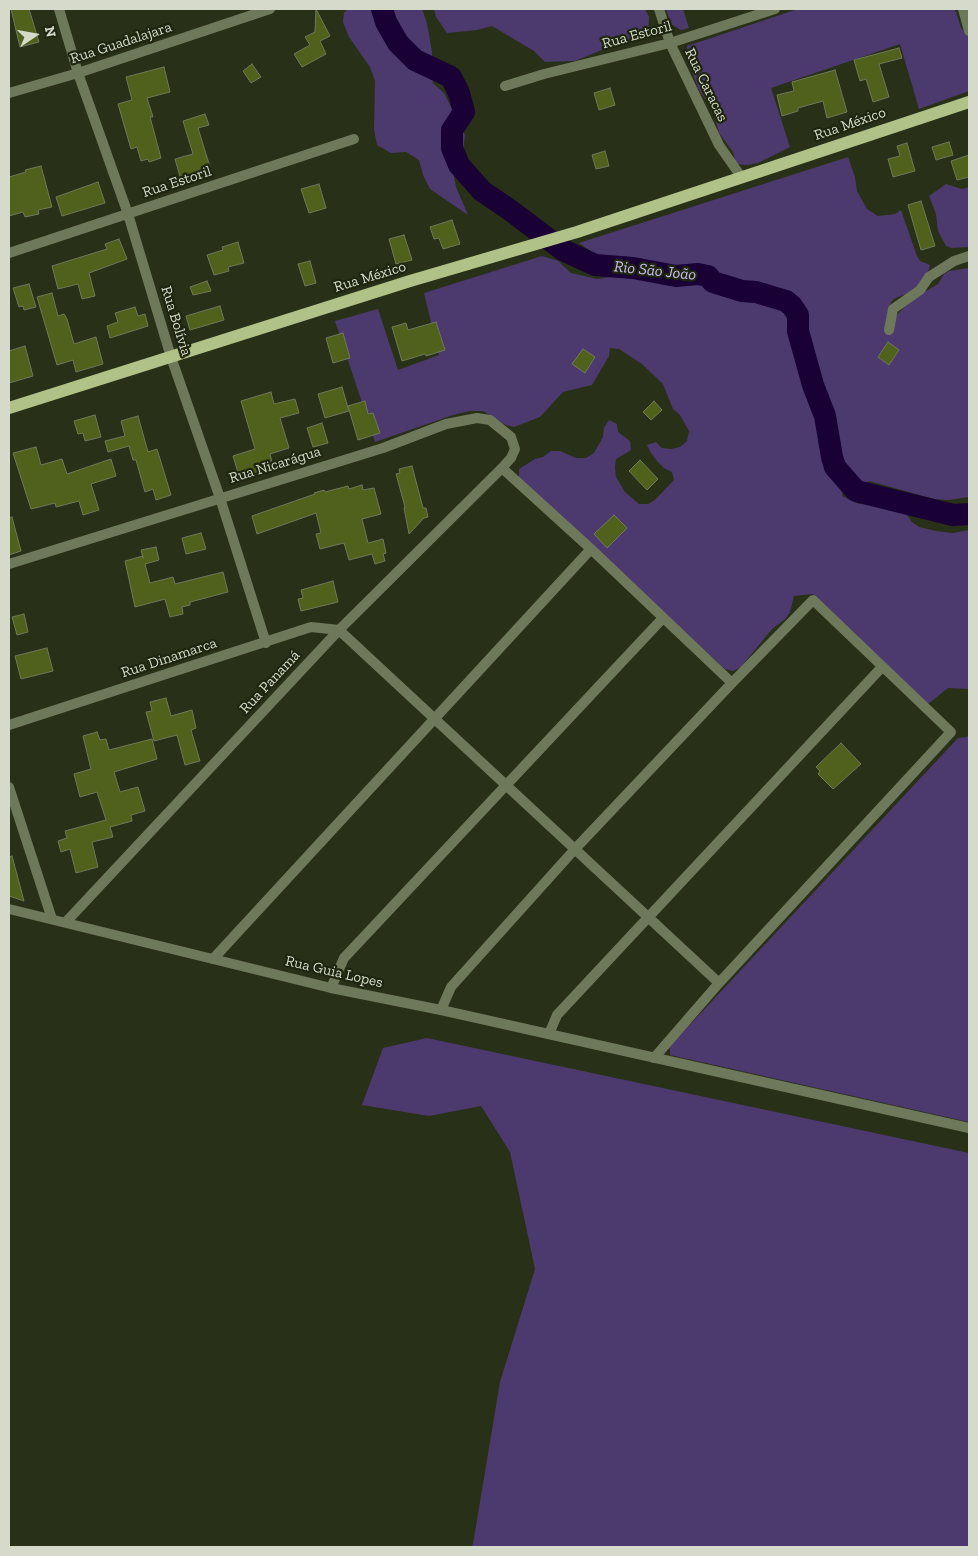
<!DOCTYPE html>
<meta charset="utf-8">
<style>
body{margin:0}
#map{position:relative;width:978px;height:1556px;overflow:hidden;background:#293018;font-family:"Zilla Slab",serif}
canvas{display:block}
.frame{position:absolute;inset:0;border:10px solid #d5dacb;pointer-events:none}
.north{position:absolute;left:10px;top:10px;width:50px;height:50px;-webkit-text-stroke:4px #1f260f;paint-order:stroke;rotate:78deg;font-size:14px;font-weight:700;line-height:20px;text-align:center;color:#d5dacb}
.north::after{content:'';display:block;margin:auto;width:18px;height:22px;background:#d5dacb;clip-path:polygon(50% 0,100% 100%,50% 72%,0 100%)}
</style>
<div id="map">
<canvas width="978" height="1556"></canvas>
<div class="frame"></div>
<div class="north">N</div>
</div>
<script>
const ctx = document.querySelector('canvas').getContext('2d');
ctx.lineJoin = 'round';
function fill(path, color) { ctx.fillStyle = color; ctx.fill(path, 'evenodd'); }
const poly = rows => new Path2D(rows.map(r => 'M' + r).join(''));
function strokePath(path, color, width, dash) { ctx.strokeStyle = color; ctx.lineWidth = width; ctx.lineCap = dash ? 'butt' : 'round'; ctx.setLineDash(dash || []); ctx.stroke(path); }
function write(font, color, halo, rows, align = 'center') {
  ctx.font = font + ' "Zilla Slab",serif'; ctx.lineWidth = 4.5; ctx.setLineDash([]); ctx.textBaseline = 'middle'; ctx.strokeStyle = halo; ctx.fillStyle = color; for (const [text, x, y, turn = 0] of rows) {
    ctx.save(); ctx.translate(x, y); ctx.rotate((+turn || 0) * Math.PI / 180); ctx.textAlign = isNaN(turn) ? turn : align; if (halo) ctx.strokeText(text, 0, 0); ctx.fillText(text, 0, 0); ctx.restore();
  }
}
fill(poly([
 [348,9,422,9,427,23,432,52,433,83,444,93,465,135,463,150,450,157,456,187,468,215,430,189,423,175,419,160,406,152,391,153,377,145,374,129,375,81,370,67,349,37,343,22,344,13],
 [434,9,645,9,649,17,648,32,634,41,619,46,604,49,575,61,545,62,534,51,492,26,477,30,447,33,436,17],
 [666,9,683,9,689,28,681,30,671,24],
 [798,9,955,9,961,28,969,37,969,91,919,109,900,44,771,88,790,147,758,163,747,165,736,164,733,152,719,133,713,110,699,90,687,58,687,46],
 [848,157,855,177,857,191,867,209,878,216,895,214,901,210,917,256,920,261,930,265,927,277,922,279,920,284,906,294,895,298,891,302,889,307,896,316,917,294,928,290,938,284,944,274,949,271,969,268,969,497,949,500,934,499,869,481,861,486,843,488,842,496,859,504,868,502,894,505,902,508,912,522,919,527,936,531,953,533,969,530,969,689,948,688,928,704,813,594,794,596,790,612,785,619,772,629,741,667,733,671,725,669,519,479,519,469,535,459,543,457,551,451,560,451,576,458,586,458,594,453,603,437,604,428,609,420,617,424,618,432,630,441,631,450,616,459,615,467,616,477,625,492,639,504,648,504,655,500,674,480,672,472,664,468,657,461,651,453,647,445,656,442,662,448,671,449,680,447,687,441,689,431,680,415,673,409,663,384,642,364,619,349,610,348,609,356,592,385,563,392,540,417,514,427,506,425,483,411,470,411,453,415,375,442,335,321,378,309,398,370,439,355,424,293,542,256,558,261,571,273,597,279,625,275,684,281,700,278,712,287,728,291,759,302,749,290,741,285,725,281,698,269,683,272,668,271,641,258,625,260,610,258,595,254,579,243],
 [946,184,962,189,969,187,969,247,951,248,946,246,938,231,936,214,929,196],
 [969,734,969,1122,670,1055,670,1046,958,738,967,737],
 [427,1038,969,1153,969,1547,471,1547,473,1544,500,1382,535,1269,510,1152,481,1106,429,1116,362,1105,383,1048]
]), '#4c396e');
strokePath(poly([
 [382,9,386,22,398,43,415,60,451,77,459,93,464,112,452,130,452,148,459,165,482,191,510,210,563,250,595,265,633,268,676,276,698,274,708,276,713,282,742,291,756,292,786,301,792,306,798,315,798,331,813,385,825,416,832,457,835,467,856,491,953,515,969,514]
]), '#190035', 22);
const building = poly([
 [11,9,29,9,39,42,20,47,11,9],
 [316,9,330,36,320,41,326,54,302,67,294,54,310,45,305,37,315,32,316,9],
 [899,48,902,58,879,64,889,97,873,102,866,79,860,81,854,60,899,48],
 [252,64,261,77,251,83,243,71,252,64],
 [164,67,170,92,147,98,153,117,150,117,161,158,149,162,148,159,141,161,137,147,131,149,118,104,132,100,126,77,164,67],
 [835,70,847,112,827,118,823,101,798,108,798,111,782,116,777,95,794,91,792,82,835,70],
 [610,88,615,105,599,110,594,93,610,88],
 [205,114,209,125,198,128,210,167,198,170,199,175,181,180,175,159,193,154,183,121,205,114],
 [949,142,953,155,936,160,932,147,949,142],
 [907,143,915,171,893,177,888,159,900,156,897,146,907,143],
 [605,151,609,166,596,169,592,155,605,151],
 [969,155,969,177,957,180,951,161,969,155],
 [41,166,52,207,38,210,39,214,25,217,23,212,9,216,9,177,26,172,25,170,41,166],
 [98,182,105,203,62,216,56,197,98,182],
 [319,184,326,208,309,213,301,189,319,184],
 [921,201,935,246,921,250,908,205,921,201],
 [452,220,460,244,443,249,439,238,434,239,430,227,452,220],
 [404,235,412,260,396,264,389,239,404,235],
 [119,239,127,259,89,273,95,296,82,299,78,284,58,289,52,266,107,249,105,244,119,239],
 [238,242,244,263,228,267,229,271,214,275,207,255,223,250,222,247,238,242],
 [310,261,316,283,305,286,298,264,310,261],
 [207,281,211,291,193,295,190,287,207,281],
 [29,284,36,307,24,310,23,306,19,307,13,288,29,284],
 [52,293,58,316,64,314,67,319,74,344,96,337,103,364,76,372,73,360,57,365,37,297,52,293],
 [220,306,224,320,190,330,186,316,220,306],
 [135,307,138,316,145,314,148,326,110,338,107,326,118,322,115,313,135,307],
 [436,322,445,350,426,356,425,354,402,361,392,327,406,323,408,330,436,322],
 [343,333,350,358,333,363,326,338,343,333],
 [888,342,899,350,889,365,878,357,888,342],
 [25,346,33,376,9,383,9,351,25,346],
 [583,349,595,357,585,373,572,364,583,349],
 [342,387,349,411,325,418,318,394,342,387],
 [271,392,274,404,295,399,299,413,280,418,289,448,270,454,272,462,256,467,258,474,240,479,233,456,255,449,241,401,271,392],
 [365,401,368,414,373,413,380,433,358,440,348,406,365,401],
 [654,401,662,410,651,420,643,412,654,401],
 [95,415,101,437,85,441,83,433,78,434,74,421,95,415],
 [138,416,148,452,157,449,171,495,156,500,153,489,145,492,136,460,133,460,129,446,108,452,105,441,125,436,121,421,138,416],
 [322,423,328,443,313,447,307,428,322,423],
 [36,447,41,465,62,459,67,474,111,459,116,476,91,484,99,510,83,515,79,501,56,507,55,503,31,509,13,453,36,447],
 [640,460,658,479,647,490,629,471,640,460],
 [412,466,423,508,426,508,428,517,424,518,409,534,404,508,405,507,396,474,400,473,399,469,412,466],
 [362,485,363,490,374,488,381,514,362,519,368,543,383,539,386,553,383,554,385,561,375,564,372,554,349,560,344,543,320,549,316,534,321,533,316,513,257,534,252,516,315,494,314,493,324,490,325,492,348,486,349,489,362,485],
 [614,515,627,528,607,548,594,534,614,515],
 [12,517,21,551,9,555,9,518,12,517],
 [201,533,206,549,186,554,182,538,201,533],
 [156,547,159,560,145,564,150,583,173,577,175,584,223,572,228,592,190,602,190,605,182,607,183,614,170,617,165,599,135,607,125,561,143,556,143,558,141,550,156,547],
 [333,581,338,602,301,611,298,599,303,598,301,590,333,581],
 [24,614,28,632,17,635,12,617,24,614],
 [47,648,53,671,21,679,15,656,47,648],
 [166,698,171,716,192,710,196,728,191,730,200,761,185,765,177,735,154,741,146,712,152,711,150,702,166,698],
 [97,732,100,740,106,739,109,750,152,739,157,759,114,772,120,792,138,787,145,811,131,815,132,821,110,827,113,837,92,842,98,867,76,873,70,849,61,852,58,841,67,838,65,831,106,820,97,792,80,797,74,774,91,769,83,736,97,732],
 [841,743,861,764,833,789,818,774,820,771,816,767,841,743],
 [12,856,24,901,9,896,9,857,12,856]
]);
fill(building, '#4f611a');
strokePath(building, '#6f785d', 1);
strokePath(poly([
 [59,9,78,73,128,214,171,357,220,498,266,643],
 [659,9,670,43,719,145,742,178],
 [963,9,969,31],
 [505,86,544,74,670,43,775,9],
 [9,93,78,73,270,9],
 [9,253,354,139],
 [889,330,893,309,920,290,929,277,954,261,969,256],
 [502,468,591,549,732,683],
 [9,564,383,448,446,424,477,418,490,420,511,437,515,449,511,458,502,468,339,630,66,922],
 [9,725,311,627,339,630,719,983],
 [9,787,52,919],
 [213,959,591,549],
 [331,988,344,958,663,618],
 [441,1010,451,987,575,849,732,683,813,600,951,732,719,983,654,1058],
 [549,1034,557,1015,882,667]
]), '#6e785b', 10);
strokePath(poly([
 [9,909,331,988,441,1010,969,1128]
]), '#6e785b', 10);
strokePath(poly([
 [9,408,410,281,577,232,969,102]
]), '#b0c287', 12);
write('15px', '#d5dacb', '#1f260f', [
 ["Rua Estoril",637,35,-15],
 ["Rua Guadalajara",121,43,-18],
 ["Rua Caracas",706,85,64],
 ["Rua México",850,124,-19],
 ["Rua Estoril",177,182,-18],
 ["Rua México",370,277,-17],
 ["Rua Bolívia",176,321,73],
 ["Rua Nicarágua",275,465,-17],
 ["Rua Dinamarca",169,658,-18],
 ["Rua Panamá",270,682,-47],
 ["Rua Guia Lopes",334,972,13]
]);
write('italic 16px', '#cdbdf2', '#1f260f', [
 ["Rio São João",655,271,6]
]);
</script>
